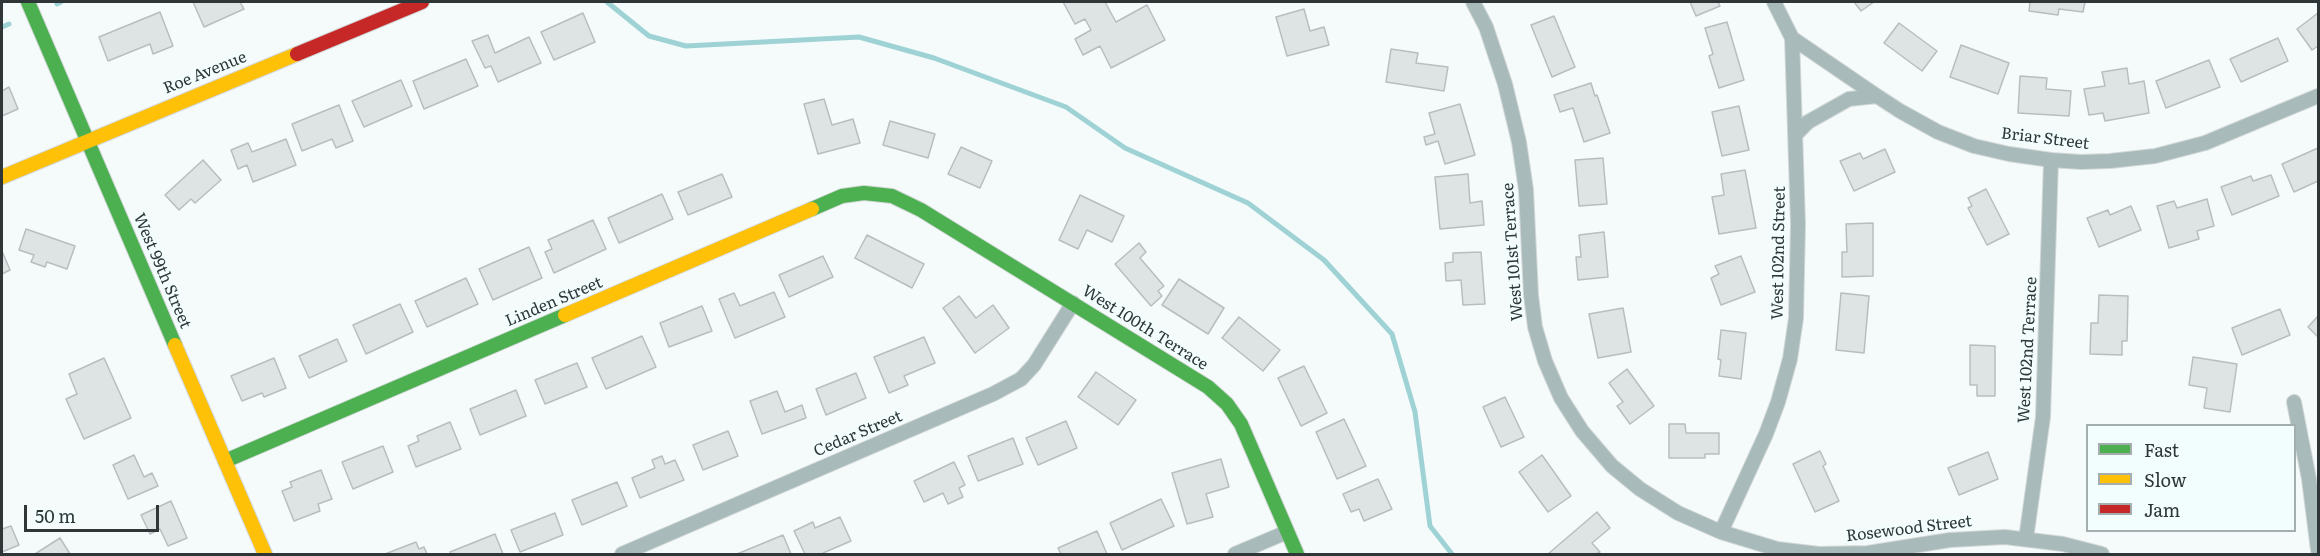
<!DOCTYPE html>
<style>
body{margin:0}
#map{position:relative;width:2320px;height:556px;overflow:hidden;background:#f5fbfb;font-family:Literata,serif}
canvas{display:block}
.frame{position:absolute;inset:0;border:3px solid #2f3637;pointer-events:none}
.legend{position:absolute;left:2086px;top:424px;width:210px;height:108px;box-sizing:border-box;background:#f2fefe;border:2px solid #a4aeae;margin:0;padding:8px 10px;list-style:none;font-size:18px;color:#2f3637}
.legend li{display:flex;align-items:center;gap:12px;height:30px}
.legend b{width:30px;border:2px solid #a4aeae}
.scale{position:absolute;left:24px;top:505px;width:135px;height:27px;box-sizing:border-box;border:3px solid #2f3637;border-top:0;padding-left:8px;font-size:18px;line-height:21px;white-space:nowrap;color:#2f3637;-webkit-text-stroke:4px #f2fefe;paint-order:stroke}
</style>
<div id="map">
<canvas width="2320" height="556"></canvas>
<div class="frame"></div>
<ul class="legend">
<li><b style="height:8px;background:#4caf50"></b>Fast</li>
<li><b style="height:8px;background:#ffc107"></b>Slow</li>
<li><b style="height:8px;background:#c62828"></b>Jam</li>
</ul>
<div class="scale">50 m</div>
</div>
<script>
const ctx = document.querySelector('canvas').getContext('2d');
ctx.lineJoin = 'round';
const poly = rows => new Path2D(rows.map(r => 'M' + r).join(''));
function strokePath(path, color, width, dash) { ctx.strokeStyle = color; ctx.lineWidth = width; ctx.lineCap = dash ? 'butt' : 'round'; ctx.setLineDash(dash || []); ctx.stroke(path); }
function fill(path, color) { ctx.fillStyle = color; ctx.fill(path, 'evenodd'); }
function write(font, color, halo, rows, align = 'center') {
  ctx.font = font + ' Literata,serif'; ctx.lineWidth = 4.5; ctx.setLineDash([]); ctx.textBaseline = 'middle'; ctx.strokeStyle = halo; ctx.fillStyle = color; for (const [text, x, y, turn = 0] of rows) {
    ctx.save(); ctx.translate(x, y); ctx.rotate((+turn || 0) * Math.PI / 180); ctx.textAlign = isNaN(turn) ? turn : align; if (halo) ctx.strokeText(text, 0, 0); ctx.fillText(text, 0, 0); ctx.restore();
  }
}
strokePath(poly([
 [607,2,649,36,686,46,859,37,934,58,1066,107,1125,148,1248,203,1324,260,1392,334,1415,412,1430,526,1452,554],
 [57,4,61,2],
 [2,27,9,24]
]), '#9ed2d4', 5);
const building = poly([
 [193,2,240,2,244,9,204,27,193,2],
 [1063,2,1105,2,1116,22,1147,5,1165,40,1111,68,1100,46,1083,55,1075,39,1091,30,1085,19,1075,24,1063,2],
 [1690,2,1718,2,1720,6,1696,16,1690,2],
 [1854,2,1874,2,1861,11,1854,2],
 [2030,2,2085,2,2083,12,2059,9,2058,15,2029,11,2030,2],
 [1304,9,1310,31,1324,27,1329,45,1287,56,1276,17,1304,9],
 [160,12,173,46,153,54,150,44,108,61,99,37,160,12],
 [583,13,595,42,554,60,541,32,583,13],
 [2318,13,2318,46,2312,50,2297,29,2318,13],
 [1554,16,1575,67,1552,77,1531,25,1554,16],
 [1727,22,1744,80,1719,88,1709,56,1713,54,1705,28,1727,22],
 [1899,23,1937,51,1922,71,1884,43,1899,23],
 [488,35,495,53,529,37,541,63,498,82,491,66,485,68,472,41,488,35],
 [2278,38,2288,61,2241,82,2230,59,2278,38],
 [1961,45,2009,63,1998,94,1950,77,1961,45],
 [1391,49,1418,53,1416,63,1448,67,1444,91,1386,82,1391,49],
 [466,59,478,86,424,109,413,81,466,59],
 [2209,60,2220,87,2166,108,2156,81,2209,60],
 [2127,68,2129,84,2144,81,2149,113,2105,121,2103,113,2089,115,2084,89,2105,86,2102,72,2127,68],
 [2020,76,2047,78,2046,89,2071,91,2069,116,2018,113,2020,76],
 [401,80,412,106,364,127,352,101,401,80],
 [1591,83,1595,96,1597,95,1610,133,1584,142,1573,108,1560,112,1554,95,1591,83],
 [9,87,18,109,2,116,2,91,9,87],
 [824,99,832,125,853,119,860,143,818,154,804,104,824,99],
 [1460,104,1475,155,1445,164,1438,141,1426,145,1424,137,1435,134,1429,113,1460,104],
 [339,105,353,141,336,148,332,139,302,151,292,124,339,105],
 [1739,106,1749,150,1722,156,1712,112,1739,106],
 [890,121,935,134,928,158,883,145,890,121],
 [286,139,296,165,253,182,247,165,238,169,231,150,248,143,252,152,286,139],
 [961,147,992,161,980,188,948,174,961,147],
 [2318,148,2318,181,2294,192,2282,164,2318,148],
 [1885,149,1895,172,1854,191,1840,161,1860,153,1863,159,1885,149],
 [1603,158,1607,204,1579,206,1575,160,1603,158],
 [203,160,221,180,195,203,191,199,179,210,165,195,203,160],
 [1745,170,1756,228,1719,234,1712,197,1724,195,1721,174,1745,170],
 [722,174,732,197,688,215,678,192,722,174],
 [1468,174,1470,203,1482,201,1484,225,1440,229,1435,177,1468,174],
 [2271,175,2279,196,2232,215,2221,187,2251,176,2253,181,2271,175],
 [1986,189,2009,234,1987,245,1968,208,1972,206,1968,198,1986,189],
 [662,194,673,219,619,243,608,218,662,194],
 [1080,195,1124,216,1112,242,1087,230,1078,249,1059,240,1080,195],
 [2207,199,2214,226,2197,231,2199,239,2169,248,2157,206,2174,201,2177,208,2207,199],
 [2131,206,2141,230,2099,247,2087,218,2108,210,2110,215,2131,206],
 [593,220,606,249,554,273,545,252,552,249,548,240,593,220],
 [1873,223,1873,276,1842,277,1842,252,1847,252,1846,224,1873,223],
 [26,229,75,246,67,269,47,262,45,267,31,262,34,255,19,250,26,229],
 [1604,232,1608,277,1578,280,1576,257,1581,257,1579,235,1604,232],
 [867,235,924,264,912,288,855,258,867,235],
 [1139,243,1146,252,1140,258,1164,286,1158,291,1162,296,1151,306,1115,264,1139,243],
 [529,247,542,278,493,300,479,269,529,247],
 [2,251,10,270,2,274,2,251],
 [1481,252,1485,304,1463,305,1461,280,1446,281,1445,263,1453,262,1453,253,1481,252],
 [823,256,833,277,789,297,779,275,823,256],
 [1741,256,1755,292,1721,305,1711,278,1719,274,1715,266,1741,256],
 [466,278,478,304,427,327,415,301,466,278],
 [1179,279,1224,308,1208,334,1162,305,1179,279],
 [774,292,785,317,735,338,719,299,734,293,740,306,774,292],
 [1841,293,1869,296,1864,353,1836,350,1841,293],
 [2099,295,2128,296,2127,341,2122,341,2122,355,2090,354,2091,323,2098,323,2099,295],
 [959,296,976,318,993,305,1009,328,975,353,943,308,959,296],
 [400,304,413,332,366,354,353,325,400,304],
 [702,306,712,331,669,347,660,323,702,306],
 [1623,308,1631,352,1598,358,1589,314,1623,308],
 [2280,309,2290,335,2242,355,2232,328,2280,309],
 [2318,316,2318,337,2308,327,2318,316],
 [1239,317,1280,350,1263,371,1222,338,1239,317],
 [1721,330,1746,333,1741,379,1719,376,1721,360,1718,359,1721,330],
 [642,336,656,367,606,389,592,358,642,336],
 [924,337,935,363,904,376,908,385,889,393,874,357,924,337],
 [337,339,347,361,309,378,299,356,337,339],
 [1970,345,1995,346,1995,396,1977,396,1977,385,1970,385,1970,345],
 [2193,357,2237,364,2230,412,2204,408,2207,388,2189,385,2193,357],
 [104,358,131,418,84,439,66,399,77,394,69,374,104,358],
 [274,358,286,388,264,397,262,393,242,401,231,376,274,358],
 [577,363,587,387,545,404,535,380,577,363],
 [1304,366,1327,413,1301,426,1278,378,1304,366],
 [1627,369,1654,406,1630,424,1617,406,1623,402,1609,383,1627,369],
 [1096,372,1136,400,1118,425,1078,397,1096,372],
 [856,373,866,398,826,415,816,389,856,373],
 [516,390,526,416,480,435,470,409,516,390],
 [777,391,785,412,802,405,806,418,762,434,750,401,777,391],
 [1505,397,1524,437,1501,447,1483,407,1505,397],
 [1344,419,1366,466,1337,479,1316,432,1344,419],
 [1066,421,1077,448,1038,465,1026,438,1066,421],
 [450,422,461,449,416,467,408,446,419,441,417,436,450,422],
 [1669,424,1685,424,1686,433,1719,433,1719,454,1705,454,1705,458,1669,458,1669,424],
 [728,431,738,456,703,470,693,445,728,431],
 [1013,438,1023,464,978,481,968,456,1013,438],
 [383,446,393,472,353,489,342,462,383,446],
 [1820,451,1826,464,1823,466,1839,501,1815,512,1793,464,1820,451],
 [1988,452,1998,479,1959,495,1948,468,1988,452],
 [134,455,144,477,152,473,158,486,128,499,113,465,134,455],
 [1542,455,1571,496,1548,512,1519,472,1542,455],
 [662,456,665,464,675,460,684,480,640,498,632,478,655,468,652,460,662,456],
 [1221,459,1229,487,1206,494,1213,517,1187,524,1172,473,1221,459],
 [954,462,965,485,959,488,963,497,948,504,943,493,924,502,914,481,954,462],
 [321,470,332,499,318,504,320,511,294,521,282,491,292,487,290,482,321,470],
 [1378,479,1392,509,1364,521,1359,509,1351,512,1343,494,1378,479],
 [617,482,627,506,582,525,572,500,617,482],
 [1161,499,1174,526,1122,550,1110,523,1161,499],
 [171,501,187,538,168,546,160,529,150,534,141,515,171,501],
 [1597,512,1610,528,1592,543,1600,552,1596,554,1548,554,1597,512],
 [555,513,563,535,520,552,511,530,555,513],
 [840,517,851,541,823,553,824,554,805,554,794,531,813,522,815,528,840,517],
 [11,526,19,545,2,552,2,529,11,526],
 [1097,531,1107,554,1061,554,1058,548,1097,531],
 [495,534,503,554,451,554,450,552,495,534],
 [783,535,791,554,737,554,783,535],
 [60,538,70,554,35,554,60,538],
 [416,542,419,549,424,547,427,554,385,554,416,542]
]);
fill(building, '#dee4e4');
strokePath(building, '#b8bebf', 1.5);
const street = poly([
 [1473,2,1486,27,1505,84,1519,142,1526,190,1531,295,1535,327,1545,361,1561,398,1582,431,1612,466,1640,489,1678,513,1721,532,1777,549,1819,554,1868,553,1950,540,2005,537,2063,544,2102,554],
 [1792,38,1877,96],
 [1795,135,1808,122,1849,99,1877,96,1900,111,1938,132,1974,146,2009,154,2051,160,2081,162,2110,161,2155,156,2205,143,2318,96],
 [2294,402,2309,479,2318,550],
 [1721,532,1766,434,1778,402,1790,359,1796,318,1798,224,1792,38,1774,2],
 [2026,539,2043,417,2051,160],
 [622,554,993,394,1021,379,1034,365,1073,303],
 [1235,554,1287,532]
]);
const fast = poly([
 [28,2,175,345],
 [812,209,842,196,864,193,892,196,921,210,1208,387,1227,404,1241,424,1297,554],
 [225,461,565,315]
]);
const slow = poly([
 [2,177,297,54],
 [565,315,812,209],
 [175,345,265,554]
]);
const jam = poly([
 [297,54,422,2]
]);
strokePath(street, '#d2d7d7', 16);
strokePath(fast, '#d2d7d7', 16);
strokePath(slow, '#d2d7d7', 16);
strokePath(jam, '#d2d7d7', 16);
strokePath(street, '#a8baba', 14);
strokePath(fast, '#4caf50', 14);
strokePath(slow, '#ffc107', 14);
strokePath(jam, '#c62828', 14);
write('16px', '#2f3637', '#f2fefe', [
 ["Roe Avenue",205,73,-22],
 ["Briar Street",2045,139,7],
 ["West 101st Terrace",1513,252,-94],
 ["West 102nd Street",1779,253,-89],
 ["West 99th Street",162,271,67],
 ["Linden Street",554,302,-23],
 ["West 100th Terrace",1145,328,32],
 ["West 102nd Terrace",2028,350,-87],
 ["Cedar Street",858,434,-23],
 ["Rosewood Street",1909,529,-7]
]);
</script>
